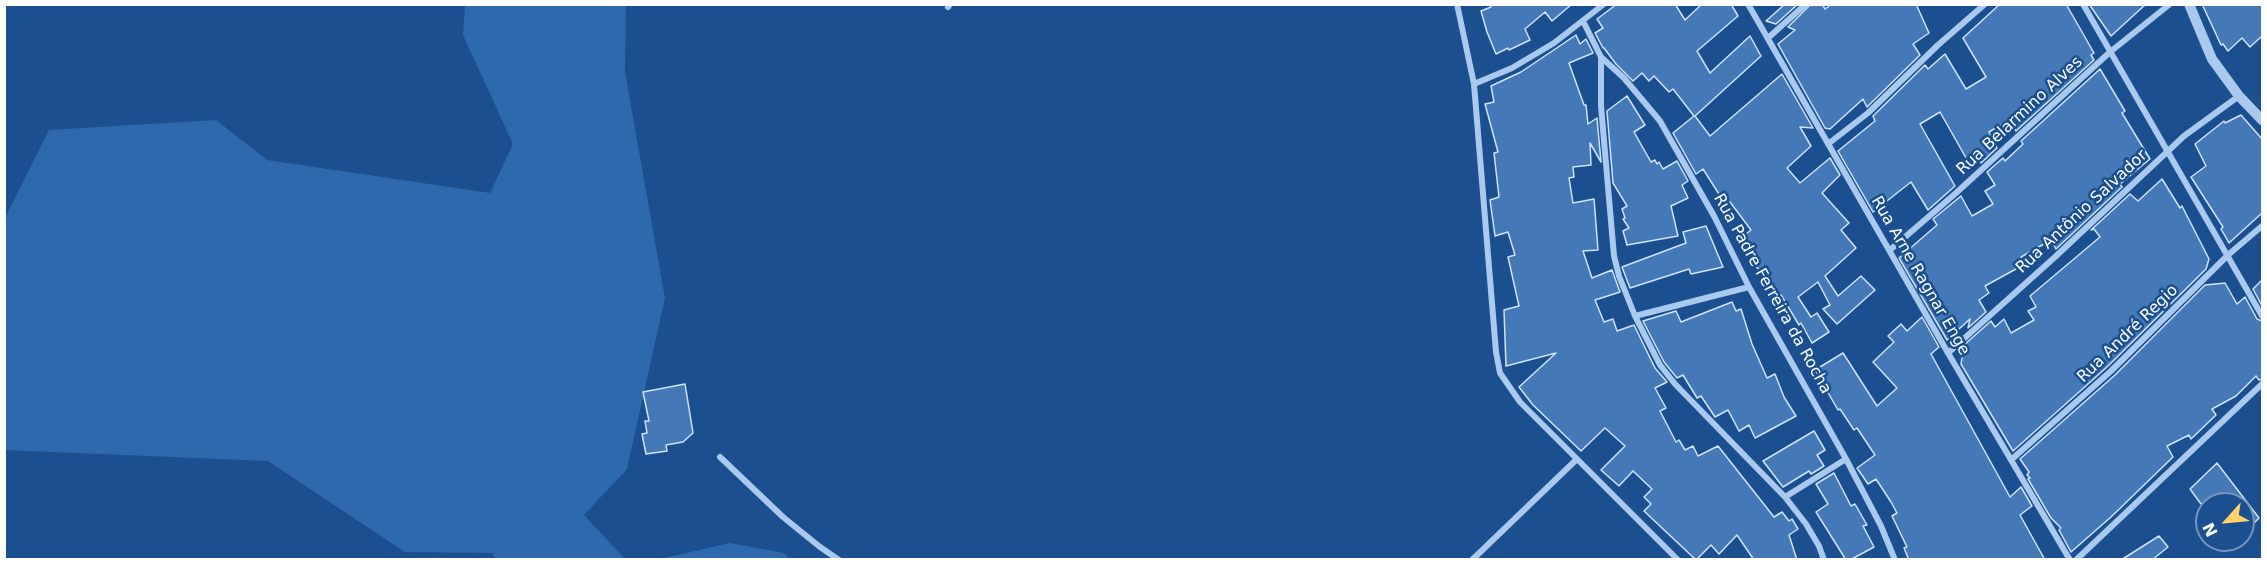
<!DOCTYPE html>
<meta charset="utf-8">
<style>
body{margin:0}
#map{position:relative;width:2267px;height:564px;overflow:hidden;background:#1b4f8f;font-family:"DejaVu Sans",sans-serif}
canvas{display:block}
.frame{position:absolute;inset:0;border:6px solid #fff;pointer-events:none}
.north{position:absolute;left:2195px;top:492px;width:60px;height:60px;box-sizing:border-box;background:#1b4f8f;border:2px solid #7695bc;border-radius:50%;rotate:243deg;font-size:16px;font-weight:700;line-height:24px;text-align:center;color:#fff}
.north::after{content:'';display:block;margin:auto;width:21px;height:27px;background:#ffd166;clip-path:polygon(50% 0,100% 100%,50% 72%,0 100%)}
</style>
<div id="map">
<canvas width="2267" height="564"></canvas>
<div class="frame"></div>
<div class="north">N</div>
</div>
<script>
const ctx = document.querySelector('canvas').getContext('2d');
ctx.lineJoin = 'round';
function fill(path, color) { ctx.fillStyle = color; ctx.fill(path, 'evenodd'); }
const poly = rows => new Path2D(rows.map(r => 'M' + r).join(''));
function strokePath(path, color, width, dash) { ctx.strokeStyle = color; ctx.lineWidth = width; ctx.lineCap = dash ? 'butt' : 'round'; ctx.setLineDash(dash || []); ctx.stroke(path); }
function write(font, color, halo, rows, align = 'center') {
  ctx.font = font + ' "DejaVu Sans",sans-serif'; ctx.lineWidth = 5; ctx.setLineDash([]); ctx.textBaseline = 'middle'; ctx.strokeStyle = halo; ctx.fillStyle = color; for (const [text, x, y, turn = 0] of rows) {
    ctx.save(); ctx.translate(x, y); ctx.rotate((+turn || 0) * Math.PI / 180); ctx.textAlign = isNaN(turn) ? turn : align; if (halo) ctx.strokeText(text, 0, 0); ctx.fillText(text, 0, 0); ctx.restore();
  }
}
fill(poly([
 [465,5,626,5,625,72,665,298,627,469,584,515,625,559,496,560,492,553,405,552,268,461,5,450,5,218,49,130,216,120,267,160,490,193,513,144,463,35],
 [730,543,784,553,790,559,660,559]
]), '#2e69ad');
const building = poly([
 [1490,4,1572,4,1552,21,1545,12,1525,29,1530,40,1509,50,1508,48,1496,54,1487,32,1481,11,1491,7,1490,4],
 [1617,4,1675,4,1685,20,1702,4,1731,4,1738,16,1697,51,1710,73,1750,36,1761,56,1695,116,1710,136,1782,74,1813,128,1800,127,1811,146,1787,168,1800,183,1830,158,1840,175,1822,193,1849,223,1841,230,1856,248,1825,276,1838,296,1861,276,1875,290,1837,324,1823,309,1830,305,1818,282,1798,297,1811,317,1817,313,1829,332,1812,343,1801,323,1799,325,1781,295,1777,297,1750,257,1754,254,1742,237,1751,230,1730,202,1726,205,1703,169,1696,174,1673,133,1694,116,1673,89,1669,92,1654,76,1649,81,1642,73,1633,81,1616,64,1604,48,1603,48,1595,33,1603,28,1597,19,1617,4],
 [1785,4,1798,4,1776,24,1766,21,1785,4],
 [1811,4,1822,4,1825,9,1832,4,1916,4,1929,33,1913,44,1920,55,1867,107,1863,99,1830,129,1825,128,1778,44,1795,30,1788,27,1811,4],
 [2000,4,2066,4,2094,53,2091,55,2094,60,2016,131,2009,120,1989,132,1997,148,1981,163,1979,158,1970,165,1940,112,1920,124,1955,186,1928,210,1911,182,1873,212,1838,151,1875,121,1873,116,1925,65,1928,69,1945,54,1966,89,1986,77,1963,38,2000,4],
 [2089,4,2146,4,2111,36,2089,4],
 [2202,4,2262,4,2262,36,2250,47,2242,38,2228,51,2223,44,2221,45,2202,4],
 [1576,35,1580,44,1586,39,1593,53,1569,63,1584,105,1586,105,1588,124,1597,118,1601,162,1590,143,1591,165,1573,167,1574,177,1569,178,1573,203,1594,199,1598,250,1583,251,1592,278,1612,270,1620,292,1595,300,1604,322,1613,319,1617,331,1634,325,1655,368,1667,382,1655,388,1666,408,1660,411,1676,442,1679,440,1685,450,1693,446,1698,456,1718,446,1774,517,1782,512,1789,521,1792,519,1798,529,1789,535,1797,560,1754,560,1737,535,1719,554,1711,545,1696,560,1644,511,1651,504,1644,497,1652,489,1633,471,1619,486,1601,470,1625,446,1605,428,1581,451,1533,405,1519,387,1556,353,1506,366,1504,310,1519,306,1508,257,1515,255,1508,232,1495,236,1490,200,1499,197,1494,153,1498,152,1485,104,1494,102,1491,86,1521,72,1576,35],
 [2100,69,2125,111,2122,113,2150,159,2120,184,2122,187,2056,249,2051,240,2021,257,2025,264,1985,286,1989,293,1979,300,1986,312,1968,328,1970,319,1947,340,1899,258,1937,225,1933,219,1961,196,1972,216,1993,204,1985,191,1995,185,1987,172,2003,158,2005,161,2023,144,2021,141,2100,69],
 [1627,96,1645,125,1634,132,1651,162,1655,160,1657,164,1659,162,1663,169,1677,161,1688,181,1682,185,1688,198,1671,206,1678,236,1627,245,1623,231,1629,228,1623,219,1625,218,1622,209,1627,206,1613,183,1607,111,1627,96],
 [2241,115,2262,139,2262,213,2229,243,2221,229,2223,227,2191,177,2206,166,2195,144,2224,121,2225,123,2241,115],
 [2162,179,2180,208,2182,206,2209,259,2206,269,2107,367,2013,451,1961,364,1964,345,1991,321,1995,327,2004,319,2011,333,2034,320,2028,311,2036,307,2030,296,2100,237,2094,229,2091,230,2130,194,2138,201,2162,179],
 [1706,226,1723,267,1691,274,1689,269,1630,288,1622,267,1686,243,1683,232,1706,226],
 [2262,280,2262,306,2253,289,2262,280],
 [2225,283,2237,304,2245,297,2257,319,2262,321,2262,379,2259,380,2256,376,2236,396,2212,409,2216,415,2191,439,2189,435,2167,446,2173,457,2111,517,2071,552,2059,530,2061,528,2051,518,2028,479,2030,478,2027,475,2029,472,2020,459,2115,375,2205,285,2225,283],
 [1732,302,1736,311,1741,309,1752,344,1767,378,1775,374,1784,397,1796,416,1755,438,1749,425,1739,431,1728,410,1715,417,1701,396,1697,398,1683,375,1677,378,1664,362,1643,321,1676,311,1681,322,1732,302],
 [1922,317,1939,347,1931,354,2010,497,2021,487,2032,506,2020,515,2045,560,1909,560,1904,548,1907,547,1892,516,1897,513,1891,502,1876,479,1868,484,1857,468,1875,455,1857,428,1854,430,1840,409,1838,410,1815,370,1843,353,1877,406,1897,388,1873,362,1894,342,1888,336,1901,324,1907,331,1922,317],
 [685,384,693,433,683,442,666,445,667,451,646,454,642,434,647,433,645,421,649,421,643,392,685,384],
 [1814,431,1825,450,1817,455,1824,466,1811,474,1809,471,1783,487,1763,461,1814,431],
 [2217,463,2259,518,2243,534,2243,504,2201,504,2190,489,2217,463],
 [1834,473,1851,506,1855,504,1867,525,1863,526,1874,547,1850,560,1846,560,1816,512,1828,504,1816,484,1834,473],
 [2159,536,2168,547,2152,560,2121,560,2159,536]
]);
fill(building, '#4478b7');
strokePath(building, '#cfe3fa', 1.5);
strokePath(poly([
 [1457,4,1474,84,1496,352,1500,373,1520,402,1678,560],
 [1748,4,1948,353,2070,560],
 [2083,4,2262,316],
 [948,7,950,4],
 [1583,21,1601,57,1601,106,1614,256,1619,276,1635,316,1660,365,1675,384,1785,497,1806,524,1819,546,1824,560],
 [1768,38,1806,4],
 [1601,57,1624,78,1660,121,1714,216,1749,287,1846,459,1881,526,1895,560],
 [1474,84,1512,68,1554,43,1604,4],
 [1828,144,1868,113,1938,45,1985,4],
 [1890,250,1956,193,2110,52,2170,4],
 [1635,316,1749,287],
 [1948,353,2055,257,2184,136,2239,96],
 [720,457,783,517,820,547,839,560],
 [2011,460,2111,371,2228,255,2262,226],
 [1785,497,1846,459],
 [1472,560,1577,459],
 [2076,560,2262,384]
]), '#a9c9ee', 6);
strokePath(poly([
 [2189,4,2212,59,2239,96,2262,120]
]), '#a9c9ee', 10);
write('16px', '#fff', '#1b4f8f', [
 ["Rua Belarmino Alves",2020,116,-43],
 ["Rua Antônio Salvador",2082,212,-43],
 ["Rua Arne Ragnar Enge",1920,276,60],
 ["Rua Padre Ferreira da Rocha",1772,294,61],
 ["Rua André Regio",2128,334,-44]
]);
</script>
